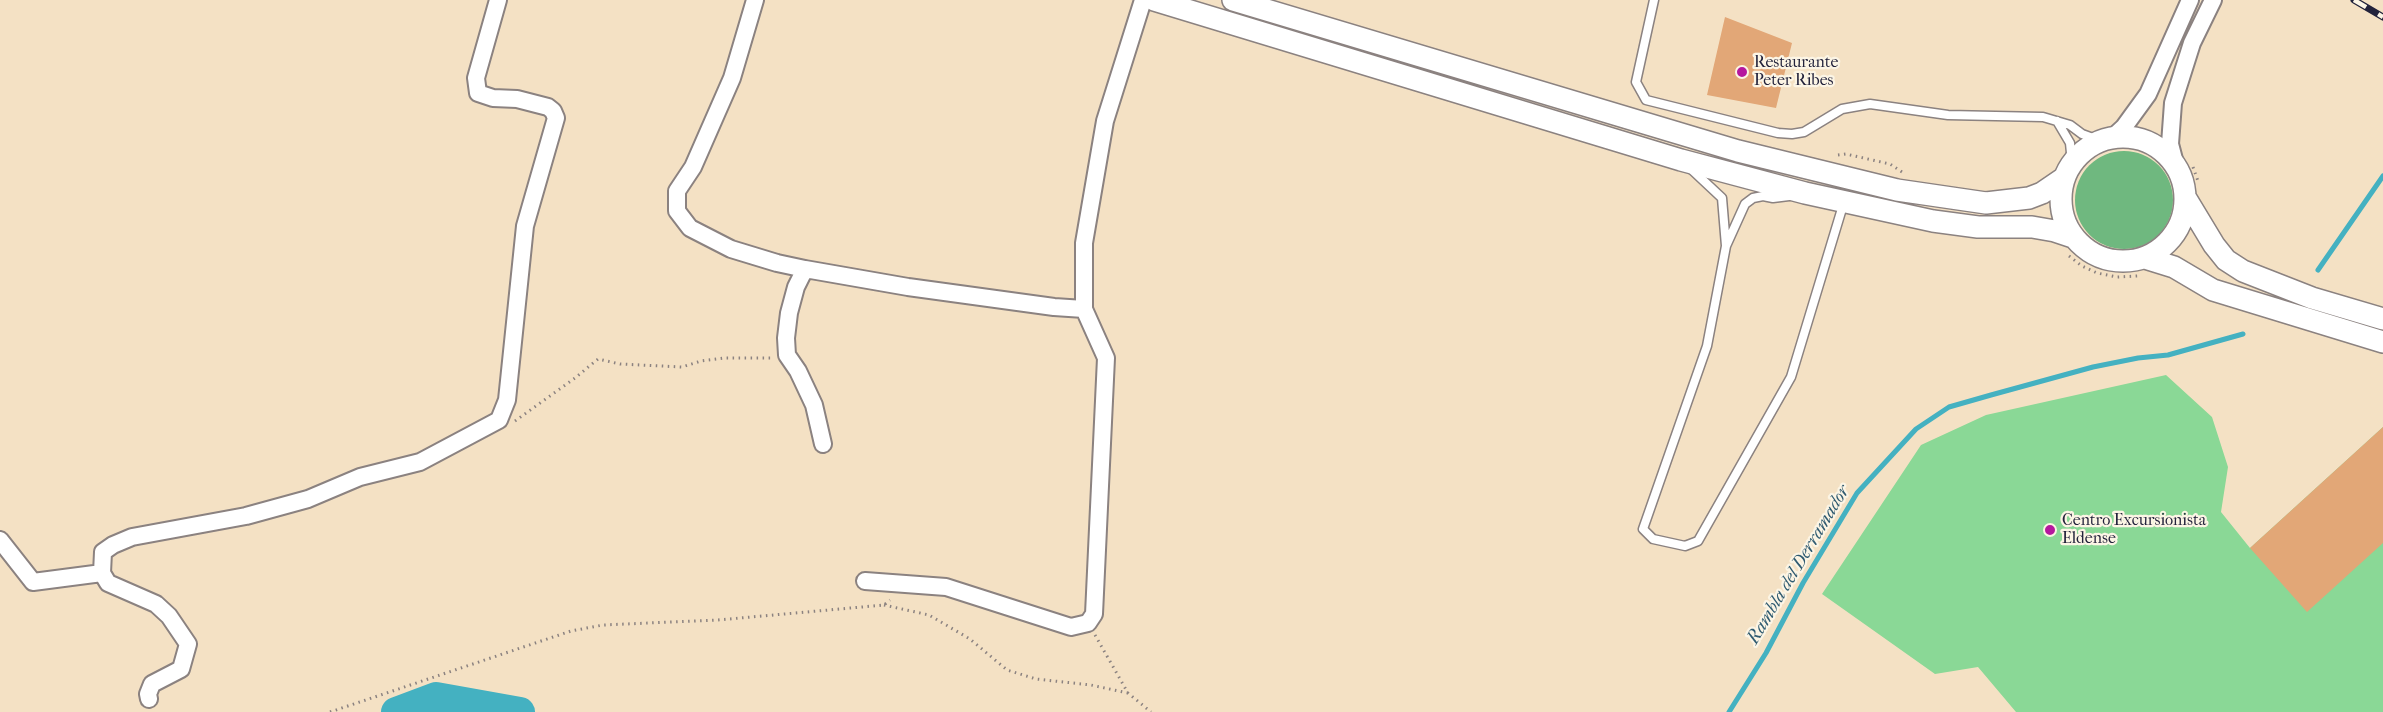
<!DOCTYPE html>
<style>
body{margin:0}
canvas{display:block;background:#f4e1c4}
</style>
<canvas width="2383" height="712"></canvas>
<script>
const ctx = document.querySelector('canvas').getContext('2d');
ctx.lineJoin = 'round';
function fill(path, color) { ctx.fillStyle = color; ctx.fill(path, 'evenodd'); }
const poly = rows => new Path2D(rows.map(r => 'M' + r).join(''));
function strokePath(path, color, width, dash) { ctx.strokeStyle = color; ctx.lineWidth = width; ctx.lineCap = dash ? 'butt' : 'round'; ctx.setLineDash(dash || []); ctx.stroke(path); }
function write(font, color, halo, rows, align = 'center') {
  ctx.font = font + ' "IM FELL French Canon",serif'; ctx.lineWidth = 4.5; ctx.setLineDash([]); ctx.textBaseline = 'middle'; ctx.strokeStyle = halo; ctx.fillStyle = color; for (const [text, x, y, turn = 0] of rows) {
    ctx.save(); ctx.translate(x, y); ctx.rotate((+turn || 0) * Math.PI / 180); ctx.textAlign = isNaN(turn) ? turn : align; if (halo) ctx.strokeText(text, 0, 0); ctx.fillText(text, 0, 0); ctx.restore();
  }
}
fill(poly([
 [2166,375,2212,417,2228,467,2221,512,2250,548,2383,427,2383,712,2016,712,1978,667,1935,674,1822,594,1921,445,1986,415]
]), '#8ad896');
fill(poly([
 '2075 200a49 49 0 1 1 98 0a49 49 0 1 1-98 0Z'
]), '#6fb87f');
strokePath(poly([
 [2318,270,2383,176],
 [1729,712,1766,653,1803,583,1857,493,1916,429,1949,407,1991,395,2093,367,2138,358,2168,355,2243,334]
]), '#44b1c1', 5);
strokePath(poly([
 [396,712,436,697,520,712]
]), '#44b1c1', 30);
fill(poly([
 [1725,17,1792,43,1776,108,1707,95],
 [2383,427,2383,543,2307,612,2250,548]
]), '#e2a777');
const service = poly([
 [1654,0,1636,82,1646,100,1778,133,1792,134,1804,132,1842,109,1870,104,1948,115,2043,117,2070,125,2082,134,2101,141],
 [2057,121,2070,143,2071,153,2069,168],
 [1690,168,1722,198,1726,246],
 [1789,196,1773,198,1763,196,1753,198,1745,204,1726,246,1707,346,1643,529,1653,539,1685,546,1698,541,1791,377,1844,202]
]);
const minor = poly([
 [755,0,732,78,693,167,677,191,677,211,690,228,731,249,777,263,805,269,908,287,1054,307,1084,309],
 [2112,138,2124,127,2148,94,2190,0],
 [2176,167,2170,144,2173,103,2192,43,2213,0],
 [805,269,796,287,789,313,786,338,787,355,798,371,814,405,823,444],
 [0,540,33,582,102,573],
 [865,581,946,587,1071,627,1088,623,1094,614,1106,358,1084,309,1084,243,1105,121,1143,0],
 [149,699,148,694,152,684,181,669,188,644,169,616,156,604,108,583,102,573,103,552,113,545,132,537,246,516,308,499,360,477,420,462,499,420,507,400,525,226,556,118,553,111,548,107,517,99,493,98,478,93,476,78,498,0]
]);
const tertiary = poly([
 [1154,0,1681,160,1805,193,1933,221,1978,227,2032,227,2055,231,2073,237],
 [1233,0,1738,151,1897,190,1986,203,2029,198,2042,193,2064,178],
 '2061 199a62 62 0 1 1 124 0a62 62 0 1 1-124 0Z',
 [2185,197,2214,245,2226,260,2243,271,2312,298,2383,319],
 [2145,258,2174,267,2213,290,2383,342]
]);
strokePath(service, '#8b8280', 11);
strokePath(minor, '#8b8280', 20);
strokePath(tertiary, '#8b8280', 24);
strokePath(poly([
 [1838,155,1846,154,1890,164,1902,172],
 [2193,167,2199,184],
 [2069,256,2082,266,2097,273,2117,277,2138,276],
 [515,421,575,378,598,359,620,364,682,367,701,361,725,358,771,358],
 [884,605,929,615,970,639,1007,670,1036,679,1091,685,1128,693],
 [1095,635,1128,693,1151,712],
 [330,712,571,631,603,625,718,620,884,605,890,600]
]), '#8b8280', 3, [1.5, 4.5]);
strokePath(service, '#fff', 8);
strokePath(minor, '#fff', 16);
strokePath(tertiary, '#fff', 21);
const rail = poly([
 [2354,0,2383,17]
]);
strokePath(rail, '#22223b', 7);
strokePath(rail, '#fcf5e5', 4.5, [14]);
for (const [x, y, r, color] of [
 [1742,72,6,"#b5179e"],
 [2050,530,6,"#b5179e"]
]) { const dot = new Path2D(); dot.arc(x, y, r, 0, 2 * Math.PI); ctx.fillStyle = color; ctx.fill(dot); strokePath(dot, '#fcf5e5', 2); }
write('16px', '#22223b', '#fcf5e5', [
 ["Restaurante",1754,63],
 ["Peter Ribes",1754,81],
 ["Centro Excursionista",2062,521],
 ["Eldense",2062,539]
], 'left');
write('italic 18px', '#305b71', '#fcf5e5', [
 ["Rambla del Derramador",1799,565,-59]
]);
</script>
